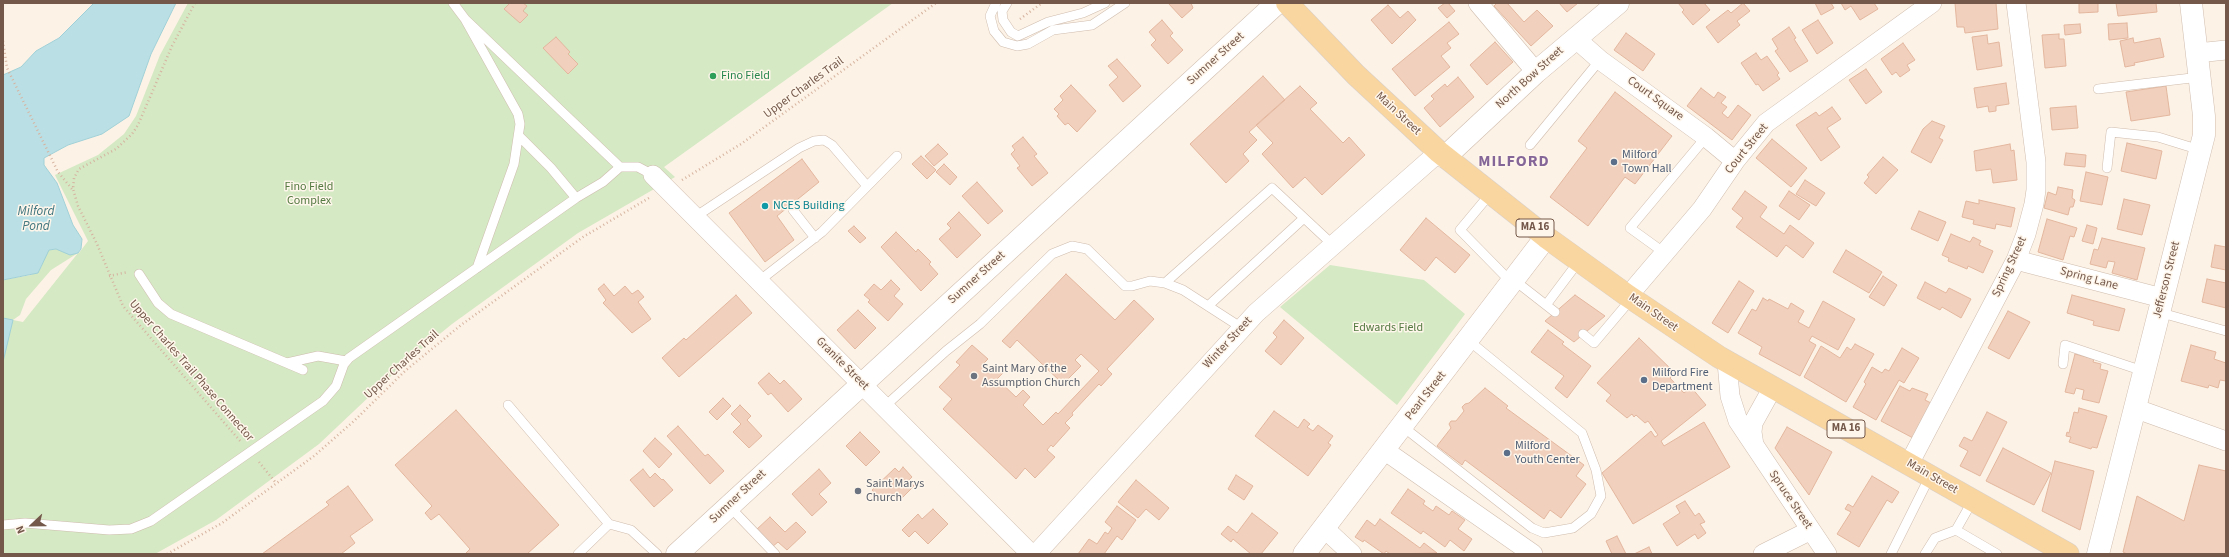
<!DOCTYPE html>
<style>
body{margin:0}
#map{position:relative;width:2229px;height:557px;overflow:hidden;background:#fcf2e5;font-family:"Source Sans 3",sans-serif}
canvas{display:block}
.frame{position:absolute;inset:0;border:4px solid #74584a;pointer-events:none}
.north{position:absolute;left:12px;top:505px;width:40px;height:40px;-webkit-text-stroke:3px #fff6eb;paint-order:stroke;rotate:248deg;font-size:11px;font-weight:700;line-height:16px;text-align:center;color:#74584a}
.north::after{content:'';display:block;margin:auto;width:14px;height:18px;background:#74584a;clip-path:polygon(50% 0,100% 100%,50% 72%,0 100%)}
</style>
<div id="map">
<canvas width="2229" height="557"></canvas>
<div class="frame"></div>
<div class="north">N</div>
</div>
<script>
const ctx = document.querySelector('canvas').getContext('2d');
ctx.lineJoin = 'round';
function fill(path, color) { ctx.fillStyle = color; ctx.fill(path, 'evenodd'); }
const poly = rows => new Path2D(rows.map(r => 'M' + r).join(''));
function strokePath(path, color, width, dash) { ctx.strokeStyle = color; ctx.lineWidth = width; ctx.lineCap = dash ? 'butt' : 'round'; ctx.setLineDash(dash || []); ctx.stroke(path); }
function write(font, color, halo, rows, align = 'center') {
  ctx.font = font + ' "Source Sans 3",sans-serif'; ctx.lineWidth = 3; ctx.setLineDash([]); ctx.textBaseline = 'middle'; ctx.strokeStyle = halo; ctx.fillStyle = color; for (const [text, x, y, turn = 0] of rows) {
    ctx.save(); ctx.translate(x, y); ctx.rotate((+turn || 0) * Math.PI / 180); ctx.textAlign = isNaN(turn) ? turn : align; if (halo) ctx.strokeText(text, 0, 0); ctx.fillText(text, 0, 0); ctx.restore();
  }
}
fill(poly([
 [188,3,893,3,664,167,675,177,578,233,452,324,409,359,319,444,216,520,155,554,3,554,3,280,31,275,41,267,46,253,49,250,56,249,74,254,79,253,88,241,55,175,98,155,124,134,136,116,160,55],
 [78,253,23,322,13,320,20,315,26,299,51,270],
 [1330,265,1424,280,1465,314,1397,405,1280,307]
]), '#d4e9c4');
const water = poly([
 [94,3,176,3,151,54,129,116,102,134,68,145,44,158,44,165,57,183,73,225,82,239,81,249,78,253,70,255,56,249,49,250,38,273,3,280,3,75,21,67,36,51,59,38,94,3],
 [3,318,13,320,3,362,3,318]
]);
fill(water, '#bae0e5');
strokePath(water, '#a0d0d7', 1);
const building = poly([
 [510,3,523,3,527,6,523,11,528,15,520,23,504,9,510,3],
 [1168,3,1191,3,1193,8,1182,18,1168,3],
 [1445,3,1448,3,1455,11,1447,18,1438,8,1445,3],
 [1497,3,1507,3,1524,22,1537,10,1553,26,1531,46,1494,6,1497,3],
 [1559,3,1578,3,1567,12,1559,3],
 [1678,3,1704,3,1710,10,1693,25,1682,12,1684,10,1678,3],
 [1743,3,1750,11,1737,21,1740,25,1718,43,1706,27,1728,10,1731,13,1743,3],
 [1815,3,1831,3,1834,8,1821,15,1815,3],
 [1841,3,1874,3,1878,9,1860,20,1851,6,1845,10,1841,3],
 [1955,3,1996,3,1998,29,1965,33,1964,27,1957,27,1955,3],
 [2079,3,2098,3,2098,12,2079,13,2079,3],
 [2116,3,2156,3,2157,12,2118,16,2116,3],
 [1388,5,1400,18,1408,11,1416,20,1392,44,1371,20,1388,5],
 [1162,20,1173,33,1170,36,1183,50,1168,64,1151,45,1156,40,1149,32,1162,20],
 [1818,20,1833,43,1817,54,1802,30,1818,20],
 [1449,22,1459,34,1447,43,1451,48,1441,56,1450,67,1415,96,1392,69,1449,22],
 [2127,23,2128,38,2109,40,2108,24,2127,23],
 [2080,24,2081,33,2065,35,2064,25,2080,24],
 [1789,27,1796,38,1794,39,1808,61,1790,72,1775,51,1778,49,1772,39,1789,27],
 [1626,33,1655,54,1643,71,1614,50,1626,33],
 [2059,34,2059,39,2064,39,2066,66,2045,68,2042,35,2059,34],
 [1987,35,1988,44,1999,42,2002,66,1977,70,1972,37,1987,35],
 [556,37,570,52,568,54,578,64,568,74,543,48,556,37],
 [2133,38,2134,43,2160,38,2164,57,2134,63,2135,65,2125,67,2120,41,2133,38],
 [1495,42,1513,62,1487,85,1470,65,1495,42],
 [1903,43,1915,60,1907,65,1910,70,1900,77,1896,72,1892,75,1881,59,1903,43],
 [1756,53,1761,60,1767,56,1779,73,1777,75,1780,79,1763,91,1758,84,1756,85,1741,63,1756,53],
 [1117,59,1141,86,1123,102,1109,85,1118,77,1108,66,1117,59],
 [1866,69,1882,92,1866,104,1849,80,1866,69],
 [1263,76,1285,100,1249,132,1257,140,1243,154,1249,161,1226,183,1190,144,1263,76],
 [1458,77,1474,97,1440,127,1424,108,1434,99,1431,96,1445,84,1447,87,1458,77],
 [2006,83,2009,104,1996,106,1996,111,1989,112,1988,106,1977,108,1974,88,2006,83],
 [1071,85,1096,111,1077,132,1068,123,1065,125,1057,116,1059,114,1054,109,1063,100,1060,96,1071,85],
 [1300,86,1317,103,1310,109,1343,143,1349,137,1365,155,1322,195,1305,177,1293,188,1262,154,1273,143,1256,125,1300,86],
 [2166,86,2170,115,2131,121,2126,92,2166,86],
 [1701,88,1714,98,1718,92,1726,97,1721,103,1727,107,1722,113,1728,118,1738,105,1751,115,1732,140,1687,106,1701,88],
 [1615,92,1672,136,1635,184,1625,177,1588,226,1550,197,1587,148,1578,141,1615,92],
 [2076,106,2078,128,2052,130,2050,108,2076,106],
 [1832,107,1841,119,1827,128,1840,147,1821,161,1796,125,1816,112,1819,116,1832,107],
 [1932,121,1945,126,1939,138,1943,140,1931,163,1911,152,1923,129,1932,121],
 [1023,137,1037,154,1034,156,1048,173,1032,186,1017,168,1020,166,1011,154,1015,150,1012,146,1023,137],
 [1772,139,1807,168,1791,187,1756,158,1772,139],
 [2127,143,2162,151,2156,179,2121,171,2127,143],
 [938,144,948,154,934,166,925,156,938,144],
 [2010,144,2011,151,2014,150,2017,180,1993,183,1991,169,1976,171,1974,151,2010,144],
 [2066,153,2086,155,2085,167,2064,165,2066,153],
 [921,156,936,170,927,179,912,164,921,156],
 [1883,157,1898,170,1876,194,1864,183,1869,177,1867,175,1883,157],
 [802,159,819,182,777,216,794,240,765,262,729,213,802,159],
 [944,164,957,177,950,185,936,172,944,164],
 [2086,172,2108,177,2102,205,2080,201,2086,172],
 [1805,180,1825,193,1816,206,1796,194,1805,180],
 [977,182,1003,211,988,224,962,196,977,182],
 [2058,187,2073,190,2072,198,2075,200,2073,207,2070,207,2068,215,2044,208,2048,192,2056,195,2058,187],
 [1745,191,1767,207,1760,217,1784,234,1790,225,1814,243,1803,258,1786,245,1777,257,1736,227,1743,218,1732,209,1745,191],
 [1789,191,1810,205,1799,220,1779,206,1789,191],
 [2124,199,2150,205,2142,235,2117,229,2124,199],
 [1979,200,2015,208,2011,227,1996,224,1995,229,1973,224,1974,220,1962,217,1966,201,1979,204,1979,200],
 [1919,211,1946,222,1938,241,1911,229,1919,211],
 [959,212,981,235,957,258,939,239,951,228,947,224,959,212],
 [1426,218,1470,255,1455,273,1436,257,1425,271,1400,250,1426,218],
 [2047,219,2077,228,2074,237,2070,236,2063,260,2038,252,2047,219],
 [2087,225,2097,228,2093,244,2082,241,2087,225],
 [854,226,866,238,860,243,848,231,854,226],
 [896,232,916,252,918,249,931,262,929,264,938,274,921,291,881,247,896,232],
 [1951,234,1970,242,1973,237,1981,241,1979,245,1993,251,1983,273,1968,266,1967,269,1948,261,1949,258,1942,255,1951,234],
 [2102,238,2145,248,2137,280,2112,273,2115,262,2108,261,2106,268,2090,264,2094,249,2098,250,2102,238],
 [2215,245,2226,247,2226,270,2211,267,2215,245],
 [1846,250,1882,272,1869,293,1833,272,1846,250],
 [1066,274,1115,320,1134,300,1154,319,1107,369,1112,374,1101,386,1099,384,1072,413,1073,415,1065,423,1070,428,1053,447,1051,445,1047,450,1055,457,1035,478,1025,468,1016,479,943,409,952,399,939,387,960,365,956,362,972,345,988,359,982,365,990,373,997,366,1004,372,997,379,1016,397,1023,390,1030,397,1023,405,1043,425,1056,412,1058,414,1099,371,1081,354,1075,360,1081,366,1063,384,1017,340,1010,348,1002,341,1066,274],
 [1883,276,1897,285,1884,306,1869,297,1883,276],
 [2207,279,2226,283,2226,308,2202,302,2207,279],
 [891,280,900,289,894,296,903,304,888,321,868,302,870,300,864,295,874,284,881,290,891,280],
 [1739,281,1754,291,1728,333,1712,323,1739,281],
 [1925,282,1946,293,1949,288,1971,299,1961,318,1942,307,1940,310,1917,298,1925,282],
 [604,284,614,296,625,286,632,294,638,290,644,297,638,302,651,319,632,333,603,303,606,300,598,289,604,284],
 [736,295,752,313,679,377,662,358,684,338,686,340,736,295],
 [1575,295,1605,316,1574,342,1545,321,1575,295],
 [2072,295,2125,309,2119,331,2093,325,2094,321,2067,313,2072,295],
 [1763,298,1768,301,1769,299,1788,309,1791,303,1804,311,1798,322,1809,328,1823,301,1855,319,1838,350,1812,336,1809,341,1816,345,1800,376,1759,354,1762,347,1738,333,1752,309,1756,311,1763,298],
 [858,310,876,328,855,349,837,330,858,310],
 [2008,311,2030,322,2009,359,1988,348,2008,311],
 [1284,320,1304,338,1281,365,1265,351,1277,337,1273,333,1284,320],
 [1548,330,1564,342,1562,344,1591,366,1567,398,1555,388,1564,376,1531,352,1548,330],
 [1639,338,1675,373,1670,378,1684,393,1691,387,1706,405,1661,441,1664,446,1704,422,1730,467,1633,524,1602,473,1651,431,1655,437,1658,435,1648,421,1645,423,1636,415,1634,417,1632,414,1627,418,1606,401,1611,395,1597,383,1639,338],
 [1855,344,1874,354,1846,402,1804,377,1821,346,1840,358,1847,347,1851,350,1855,344],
 [2191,345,2216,352,2214,359,2226,363,2226,381,2220,380,2218,388,2209,385,2208,388,2181,381,2191,345],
 [1902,348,1919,358,1904,383,1899,380,1876,420,1853,407,1866,384,1864,382,1872,367,1882,373,1885,369,1889,371,1902,348],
 [2075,354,2094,359,2093,362,2101,364,2100,369,2108,371,2099,403,2082,399,2084,390,2076,388,2074,394,2065,392,2075,354],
 [769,373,780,384,784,380,802,399,788,412,771,393,768,395,758,383,769,373],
 [1900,386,1910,391,1912,388,1928,394,1925,400,1931,403,1913,438,1881,421,1900,386],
 [1485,388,1508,406,1506,408,1584,465,1576,476,1586,484,1561,518,1550,510,1544,519,1465,460,1462,465,1437,446,1451,428,1449,424,1451,421,1456,421,1464,411,1462,407,1465,404,1469,403,1485,388],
 [723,398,731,406,717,420,709,412,723,398],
 [740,405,751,416,747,420,762,436,749,448,733,432,741,424,731,414,740,405],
 [2079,408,2107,416,2097,448,2092,447,2091,449,2069,442,2071,437,2066,436,2067,432,2069,433,2074,412,2078,413,2079,408],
 [456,410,559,525,527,554,465,554,470,549,439,514,431,520,425,513,432,506,395,465,456,410],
 [1274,411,1298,428,1304,419,1310,424,1307,427,1313,431,1318,425,1333,436,1328,443,1331,445,1308,476,1255,436,1274,411],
 [1987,412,2007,422,1980,476,1960,466,1968,451,1959,446,1964,437,1972,441,1987,412],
 [678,426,705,456,708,454,724,471,710,484,667,436,678,426],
 [1787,427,1832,452,1809,495,1775,448,1787,427],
 [860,432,880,452,866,466,846,446,860,432],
 [655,438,672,454,659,468,643,451,655,438],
 [2003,448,2051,473,2034,505,1986,481,2003,448],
 [2055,461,2094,471,2080,530,2042,511,2055,461],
 [2199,465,2226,471,2226,554,2127,554,2123,552,2137,496,2184,521,2199,465],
 [903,467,912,477,909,480,914,486,900,500,893,493,883,502,872,490,895,468,899,472,903,467],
 [643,469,650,478,655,473,662,480,663,479,673,490,654,507,630,480,643,469],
 [819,469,831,483,819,494,827,502,812,516,792,494,819,469],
 [1236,475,1253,486,1244,500,1228,489,1236,475],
 [1872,476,1899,492,1892,503,1887,500,1859,547,1837,534,1851,512,1845,509,1848,504,1853,507,1872,476],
 [1136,480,1169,508,1159,520,1146,509,1138,518,1118,502,1136,480],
 [348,486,373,520,350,536,355,543,341,554,262,554,329,505,326,502,348,486],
 [1408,489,1425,501,1423,504,1433,511,1436,506,1449,515,1452,511,1465,520,1458,529,1472,539,1464,551,1450,540,1445,547,1423,531,1421,534,1391,513,1408,489],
 [1685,501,1695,516,1699,513,1705,522,1700,524,1706,533,1698,539,1695,534,1677,546,1663,524,1680,513,1676,506,1685,501],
 [1117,506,1136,520,1122,540,1117,536,1104,554,1078,554,1089,539,1097,544,1105,532,1108,534,1112,528,1105,522,1117,506],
 [933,509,948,524,928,544,915,531,909,537,902,530,918,514,922,519,933,509],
 [1252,513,1278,533,1261,554,1251,554,1233,539,1231,542,1221,534,1228,526,1237,533,1252,513],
 [770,517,785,532,796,522,806,532,787,550,778,542,772,547,756,530,770,517],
 [1380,519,1420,548,1424,543,1437,553,1390,554,1386,551,1384,554,1364,540,1363,542,1355,537,1367,520,1375,526,1380,519],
 [1617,536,1626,554,1612,554,1606,541,1617,536],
 [1649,547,1652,554,1634,554,1649,547]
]);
fill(building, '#f1d0bd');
strokePath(building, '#e3b69e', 1);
const service = poly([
 [453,3,465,19,620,167],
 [996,3,990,16,994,31,1003,42,1017,46,1028,44,1053,30,1092,25,1125,3],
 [1007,3,1002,11,1003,20,1011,32,1018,36,1048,22,1083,13,1105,3],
 [465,19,518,114,520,124,514,164,477,268],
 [2098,89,2200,77],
 [520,137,551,168,576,198],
 [1530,145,1600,60],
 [2107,168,2111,132,2158,137,2200,150],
 [1490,194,1460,230,1512,283],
 [793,210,815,238],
 [695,217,799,148,814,141,824,140,832,145,867,186],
 [1666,254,1630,228,1706,137],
 [139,274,158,303,171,314,303,370],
 [1514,280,1555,312],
 [759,281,822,232,897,156],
 [1165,283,1272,188,1332,244],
 [1546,305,1579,261],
 [1208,306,1304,218],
 [2158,312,2226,331],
 [1583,334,1594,343,1632,298],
 [287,363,318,356,346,361],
 [2063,364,2065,345,2143,371],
 [508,405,609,524],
 [884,407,946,351,980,324,1052,254,1072,246,1087,249,1125,286,1132,286,1150,281,1165,283,1183,290,1242,328],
 [1402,426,1532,528,1544,533,1573,528,1591,514,1601,496,1596,470,1582,433,1468,340],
 [729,506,775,554],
 [3,525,25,523,109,530,131,529,151,521,323,401,336,386,344,364,349,358,576,198,603,182,620,167,638,167,653,175],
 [1956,530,1997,554],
 [578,554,609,524,631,530,657,554],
 [1891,554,1930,476],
 [1925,554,1935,538,1956,530,1973,500]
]);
const minor = poly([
 [1478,3,1536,72],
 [1575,38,1600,60,1706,137,1735,161],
 [2197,53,2226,50],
 [653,175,1031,554],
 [2016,260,2162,298],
 [1628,296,1702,209,1735,161,1766,123,1932,3],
 [1727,362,1730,396,1738,421,1827,554],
 [2134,408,2226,441],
 [1754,445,1752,432,1753,423,1773,387],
 [1384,450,1533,554],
 [1909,464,2016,260,2026,234,2034,204,2036,190,2036,162,2016,3],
 [1324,528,1352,554],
 [1036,554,1256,313,1439,152],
 [1763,554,1811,530]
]);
const tertiary = poly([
 [1445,157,1536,72,1618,3],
 [677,554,1277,3],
 [2098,554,2204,135,2204,116,2191,3]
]);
const secondary = poly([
 [1304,554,1546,237]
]);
const primary = poly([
 [1287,3,1356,75,1439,152,1546,237,1628,296,1719,357,2068,554]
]);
strokePath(service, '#cfbcae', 10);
strokePath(minor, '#cfbcae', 20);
strokePath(tertiary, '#cfbcae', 23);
strokePath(secondary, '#d2bbac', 23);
strokePath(primary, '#d8d0cc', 23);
strokePath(poly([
 [195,3,172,46,138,125,132,134,116,149,79,169,74,178,73,189,78,206,97,244,123,306,241,442],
 [1020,19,1042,3],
 [3,41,7,68,58,172,72,189],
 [682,180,741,144,936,3],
 [109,276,128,272],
 [259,462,276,483],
 [167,554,222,523,314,456,354,421,405,371,461,325,583,237,649,198]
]), '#d6b3a0', 2.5, [1, 3]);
strokePath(service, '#fff', 9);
strokePath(minor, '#fff', 19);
strokePath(tertiary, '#fff', 22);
strokePath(secondary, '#fff', 22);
strokePath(primary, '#f9d59f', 22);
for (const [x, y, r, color] of [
 [713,76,4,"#2e9e5b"],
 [1614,162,4,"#5c6f8a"],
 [765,206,4,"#0f9aa8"],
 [974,376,4,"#6b7280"],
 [1644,380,4,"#5c6f8a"],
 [1507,453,4,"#5c6f8a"],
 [858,491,4,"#6b7280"]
]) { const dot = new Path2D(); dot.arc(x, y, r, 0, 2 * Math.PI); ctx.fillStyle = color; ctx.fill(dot); strokePath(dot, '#fff6eb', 1.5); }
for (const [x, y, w] of [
 [1535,228,38],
 [1846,429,38]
]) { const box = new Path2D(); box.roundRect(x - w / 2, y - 9, w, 18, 3); ctx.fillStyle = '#fff6eb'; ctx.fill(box); strokePath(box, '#74584a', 1); }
write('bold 11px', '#74584a', null, [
 ["MA 16",1535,228],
 ["MA 16",1846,429]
]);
write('12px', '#74584a', '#fff6eb', [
 ["Sumner Street",1216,59,-42],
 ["North Bow Street",1530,78,-42],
 ["Upper Charles Trail",804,88,-36],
 ["Court Square",1655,99,36],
 ["Main Street",1398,114,43],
 ["Court Street",1747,149,-51],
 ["Spring Street",2010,267,-65],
 ["Sumner Street",977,278,-42],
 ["Spring Lane",2089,279,15],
 ["Jefferson Street",2167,280,-76],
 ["Main Street",1653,313,35],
 ["Winter Street",1228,343,-47],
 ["Granite Street",842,364,45],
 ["Upper Charles Trail",402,365,-42],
 ["Upper Charles Trail Phase Connector",191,371,49],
 ["Pearl Street",1426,396,-52],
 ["Main Street",1932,477,30],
 ["Sumner Street",738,497,-43],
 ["Spruce Street",1790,500,56]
]);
write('12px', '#27864d', '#fff6eb', [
 ["Fino Field",721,76]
], 'left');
write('12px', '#4e5e75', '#fff6eb', [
 ["Milford",1622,155],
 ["Town Hall",1622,169],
 ["Milford Fire",1652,373],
 ["Department",1652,387],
 ["Milford",1515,446],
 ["Youth Center",1515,460]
], 'left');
write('12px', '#547a42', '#fff6eb', [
 ["Fino Field",309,187],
 ["Complex",309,201],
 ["Edwards Field",1388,328]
]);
write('12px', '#0d838f', '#fff6eb', [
 ["NCES Building",773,206]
], 'left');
write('12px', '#5b616d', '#fff6eb', [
 ["Saint Mary of the",982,369],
 ["Assumption Church",982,383],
 ["Saint Marys",866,484],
 ["Church",866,498]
], 'left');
write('italic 13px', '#427780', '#fff6eb', [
 ["Milford",36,212],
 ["Pond",36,227]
]);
ctx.letterSpacing = '1px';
write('bold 16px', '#856698', '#fff6eb', [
 ["MILFORD",1514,162]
]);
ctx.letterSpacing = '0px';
</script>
